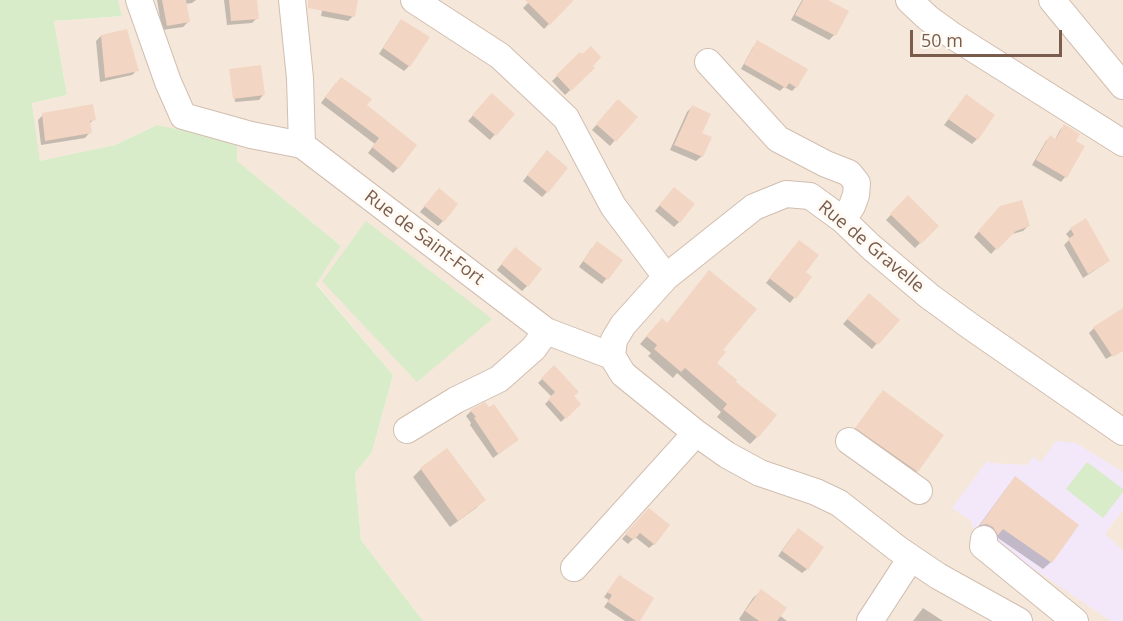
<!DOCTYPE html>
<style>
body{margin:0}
#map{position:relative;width:1123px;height:621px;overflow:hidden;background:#fdf6ec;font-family:"Open Sans",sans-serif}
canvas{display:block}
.scale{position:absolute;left:910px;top:30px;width:152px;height:27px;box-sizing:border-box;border:3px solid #7a5c4d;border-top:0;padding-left:8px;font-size:18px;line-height:21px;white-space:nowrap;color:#7a5c4d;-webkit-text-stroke:4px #fffaf3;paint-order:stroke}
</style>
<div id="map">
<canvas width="1123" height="621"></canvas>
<div class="scale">50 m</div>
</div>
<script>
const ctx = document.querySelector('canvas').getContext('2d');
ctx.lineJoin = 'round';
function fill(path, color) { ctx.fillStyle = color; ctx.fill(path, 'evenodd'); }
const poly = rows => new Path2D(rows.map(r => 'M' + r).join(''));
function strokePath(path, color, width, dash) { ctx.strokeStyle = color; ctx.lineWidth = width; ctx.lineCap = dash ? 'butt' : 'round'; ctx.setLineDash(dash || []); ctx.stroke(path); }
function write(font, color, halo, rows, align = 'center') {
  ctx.font = font + ' "Open Sans",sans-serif'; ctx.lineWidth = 6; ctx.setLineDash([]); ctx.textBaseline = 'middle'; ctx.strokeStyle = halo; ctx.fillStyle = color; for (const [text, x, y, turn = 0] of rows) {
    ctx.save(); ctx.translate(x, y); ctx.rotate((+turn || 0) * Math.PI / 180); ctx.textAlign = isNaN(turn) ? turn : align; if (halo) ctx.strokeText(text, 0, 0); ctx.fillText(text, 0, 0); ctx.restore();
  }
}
fill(poly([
 [118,0,1123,0,1123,621,423,621,361,540,355,473,372,452,393,375,316,283,341,246,236,161,157,125,115,145,40,162,32,103,67,95,54,21,122,16]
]), '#f5e8da');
fill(poly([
 [1056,441,1076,443,1123,472,1123,510,1105,534,1123,551,1123,621,1111,621,973,528,971,521,952,508,987,461,990,463,1027,465,1033,457,1041,462]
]), '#f3e8fa');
fill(poly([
 [0,0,118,0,122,16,54,21,67,95,32,103,40,161,115,145,157,125,205,135,237,146,237,161,341,246,316,284,393,375,372,452,355,473,361,540,423,621,0,621],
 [366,221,492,319,417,382,322,281],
 [1087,462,1123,489,1123,492,1103,518,1066,489]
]), '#d8ecc9');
fill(poly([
 [157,0,196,0,192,3,185,4,188,22,183,27,162,30],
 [224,0,255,0,257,18,252,23,227,25],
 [324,0,356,0,353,16,348,21,321,16],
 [531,0,564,0,568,4,544,29,523,8],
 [802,0,825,0,834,35,829,40,791,20],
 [397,26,409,66,404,71,379,54],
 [101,36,137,70,132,75,100,82,96,41],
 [758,42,796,87,792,91,784,87,780,91,741,69,753,47],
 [580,54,593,68,565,95,552,81],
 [232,75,263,95,259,100,235,102],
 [336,83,365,105,398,168,393,173,368,153,375,144,321,103],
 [492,95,513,114,490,140,468,121],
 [966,96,977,139,972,144,944,125],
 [613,106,635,117,610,146,592,130],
 [692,107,702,156,696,161,670,150,687,112],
 [43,115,94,119,89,124,90,132,85,138,41,145,38,120],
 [1064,126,1074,141,1083,146,1065,177,1061,182,1032,165,1046,141,1050,137,1055,140,1060,130],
 [542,157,547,192,542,197,523,181],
 [669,194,679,222,674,227,655,211],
 [434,195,443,221,438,226,420,212],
 [908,197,937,226,915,248,886,220],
 [995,213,1028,226,1023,231,1009,235,991,254,974,237],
 [1071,229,1108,261,1103,265,1083,278,1064,245,1070,239,1066,234],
 [795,247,804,272,810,277,790,303,766,283],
 [592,248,621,261,602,284,579,267],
 [510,254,527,286,522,291,497,270],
 [864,300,897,320,872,349,843,324],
 [1123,310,1123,349,1106,359,1089,333,1094,328],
 [655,327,715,363,757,437,750,444,717,417,721,412,677,373,673,378,648,356,651,353,640,344],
 [554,367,572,397,579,404,561,422,545,404,552,397,538,383],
 [878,397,917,471,912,476,852,433],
 [471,411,512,444,493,458,470,425,471,423,466,416],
 [447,450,484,500,476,508,450,527,413,477,421,469],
 [1015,478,1051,562,1043,569,995,536,975,531,1008,486],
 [649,510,654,544,649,548,635,537,628,544,622,539],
 [793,535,807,569,802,573,778,556],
 [619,577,638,621,625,621,604,607,609,600,604,597],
 [761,591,779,615,787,621,741,621,739,619,753,598],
 [923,608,943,621,913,621]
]), '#0003');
fill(poly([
 [162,0,186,0,190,22,167,26],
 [229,0,257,0,259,19,231,21],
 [308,0,358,0,355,17,308,8],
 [525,0,574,0,550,25],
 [803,0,828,0,849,11,836,36,795,15],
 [401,19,430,37,410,67,383,48],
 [127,29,139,71,105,78,101,35],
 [757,40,808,69,797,88,789,83,786,88,744,64],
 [591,46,601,57,593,66,595,68,571,91,556,75,580,52,582,54],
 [261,65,265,95,233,99,229,69],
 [341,77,372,99,367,105,417,145,399,169,372,147,379,138,325,97],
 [492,93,515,114,496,136,472,115],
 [966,94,995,115,978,140,948,119],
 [618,99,638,117,616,142,596,124],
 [93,104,96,120,90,121,92,133,45,141,42,113],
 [692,105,711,114,702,133,712,137,703,157,674,145],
 [1064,124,1080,134,1076,141,1085,146,1067,178,1036,160,1050,135,1056,139],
 [547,150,568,168,548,193,527,175],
 [674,187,695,204,680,223,659,205],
 [439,188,458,204,444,222,424,206],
 [908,195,939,226,921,244,890,214],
 [1022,200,1030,226,1016,231,997,250,978,231,1000,206],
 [1086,218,1110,261,1088,274,1068,239,1074,235,1070,228],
 [799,240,819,255,806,272,812,277,796,299,769,278],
 [597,241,623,260,608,280,583,261],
 [515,247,542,269,528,287,501,264],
 [709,270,757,309,723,350,726,352,717,363,737,380,736,382,777,415,758,438,723,409,727,404,685,368,681,372,654,349,657,345,646,336,662,318,667,323],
 [869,293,900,320,878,345,847,319],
 [1123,308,1123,351,1113,357,1093,327],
 [554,365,579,392,574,396,581,404,566,419,548,399,555,392,541,378],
 [883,390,944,435,918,472,855,428],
 [485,402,489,407,494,404,519,440,498,454,474,418,476,417,470,410],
 [447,448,486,500,458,521,420,468],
 [1015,476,1079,525,1052,563,1003,529,998,535,993,527,987,524,980,525],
 [649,508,670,525,655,545,640,533,634,540,625,534],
 [798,528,824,547,808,570,782,551],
 [619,575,654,598,640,621,636,621,608,602,612,595,607,592],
 [761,589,787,608,777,621,759,621,745,611]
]), '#f3d5c3');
const minor = poly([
 [139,0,168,82,183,116,251,135,302,145,546,331,612,356,623,374,696,433,727,455,760,473,816,492,839,503,898,549,938,576,1019,621],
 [292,0,300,78,302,145],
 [414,0,500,56,566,118,613,206,666,277],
 [909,0,928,18,953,36,1123,143],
 [1052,0,1123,86],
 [708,62,778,139,826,164,849,173,857,183,856,195,852,206,843,220],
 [612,356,614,340,623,325,666,277,754,207,786,194,810,196,843,220,871,247,929,296,970,326,1123,432],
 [407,430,456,400,499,379,534,348,546,331],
 [849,441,919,491],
 [984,539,983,546,1075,621],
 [574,568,696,433],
 [870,621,911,558]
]);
strokePath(minor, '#d1beb0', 28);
strokePath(minor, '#fff', 26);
write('18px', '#7a5c4d', '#fffaf3', [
 ["Rue de Saint-Fort",424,238,37],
 ["Rue de Gravelle",871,247,40]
]);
</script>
